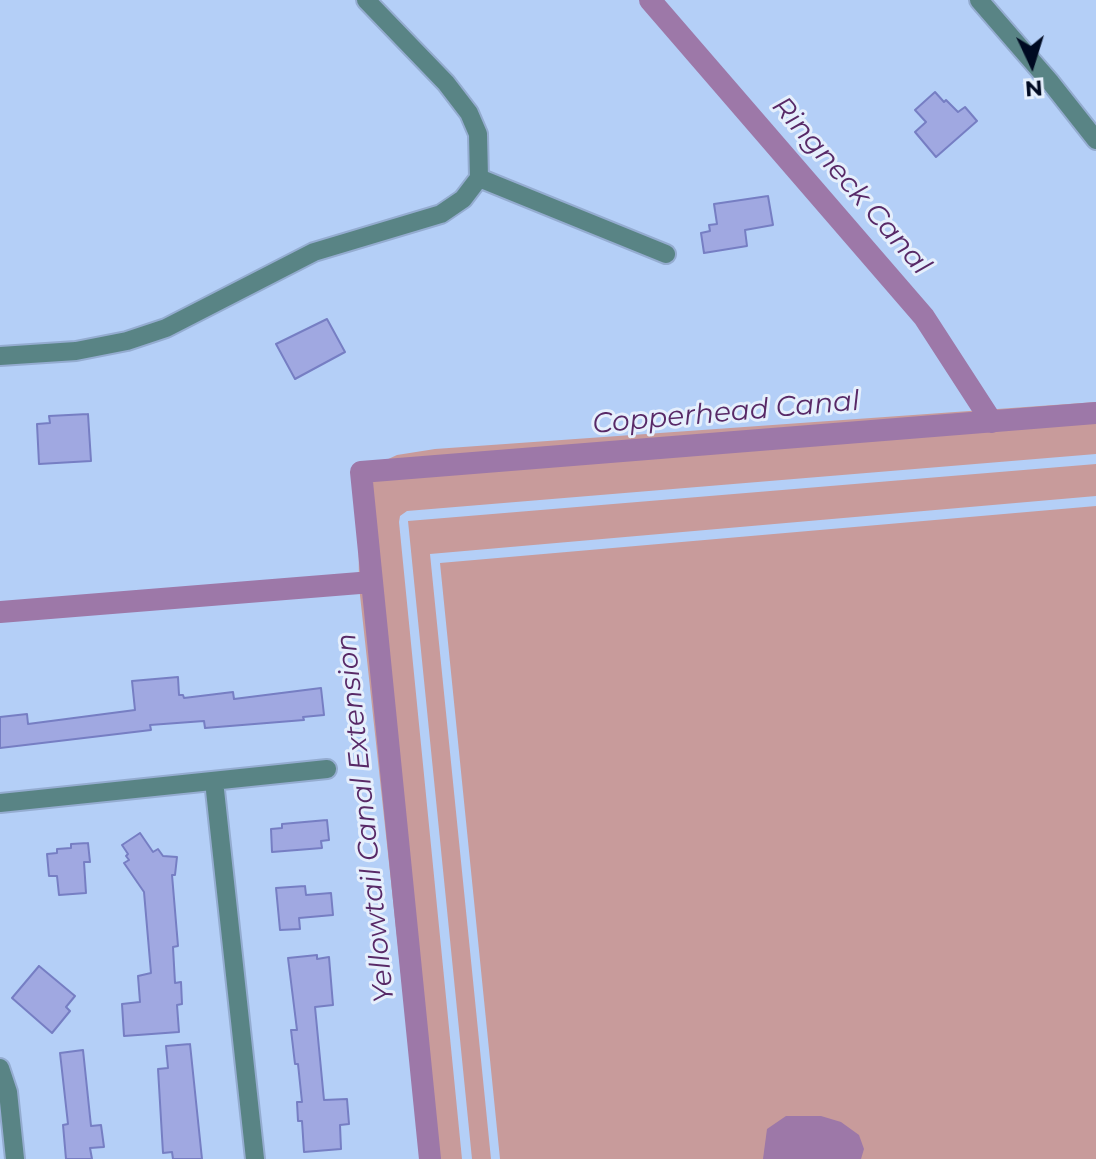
<!DOCTYPE html>
<style>
body{margin:0}
#map{position:relative;width:1096px;height:1159px;overflow:hidden;background:#b4cff7;font-family:Montserrat,sans-serif}
canvas{display:block}
.north{position:absolute;left:992px;top:24px;width:80px;height:80px;-webkit-text-stroke:6px #e5effc;paint-order:stroke;rotate:176deg;font-size:22px;font-weight:700;line-height:32px;text-align:center;color:#000a21}
.north::after{content:'';display:block;margin:auto;width:28px;height:36px;background:#000a21;clip-path:polygon(50% 0,100% 100%,50% 72%,0 100%)}
</style>
<div id="map">
<canvas width="1096" height="1159"></canvas>
<div class="north">N</div>
</div>
<script>
const ctx = document.querySelector('canvas').getContext('2d');
ctx.lineJoin = 'round';
function fill(path, color) { ctx.fillStyle = color; ctx.fill(path, 'evenodd'); }
const poly = rows => new Path2D(rows.map(r => 'M' + r).join(''));
function strokePath(path, color, width, dash) { ctx.strokeStyle = color; ctx.lineWidth = width; ctx.lineCap = dash ? 'butt' : 'round'; ctx.setLineDash(dash || []); ctx.stroke(path); }
function write(font, color, halo, rows, align = 'center') {
  ctx.font = font + ' Montserrat,sans-serif'; ctx.lineWidth = 6; ctx.setLineDash([]); ctx.textBaseline = 'middle'; ctx.strokeStyle = halo; ctx.fillStyle = color; for (const [text, x, y, turn = 0] of rows) {
    ctx.save(); ctx.translate(x, y); ctx.rotate((+turn || 0) * Math.PI / 180); ctx.textAlign = isNaN(turn) ? turn : align; if (halo) ctx.strokeText(text, 0, 0); ctx.fillText(text, 0, 0); ctx.restore();
  }
}
fill(poly([
 [1096,402,1096,454,407,511,400,516,399,522,462,1159,421,1159,359,586,358,490,371,467,397,455,435,449],
 [1096,464,1096,496,430,554,491,1159,472,1159,408,521],
 [1096,506,1096,1159,500,1159,440,563]
]), '#c89b9b');
fill(poly([
 [786,1116,821,1116,841,1122,859,1135,864,1149,861,1159,763,1159,767,1129]
]), '#9d78a8');
strokePath(poly([
 [650,0,924,317,992,422],
 [0,612,372,582],
 [430,1159,361,472,1096,413]
]), '#9d78a8', 22);
const building = poly([
 [935,92,944,102,946,100,958,112,965,107,977,121,936,157,915,132,926,122,915,110,935,92],
 [768,196,773,225,745,230,747,246,704,253,701,233,710,231,709,225,717,224,714,204,768,196],
 [327,319,345,352,295,379,276,344,327,319],
 [88,414,91,461,39,464,37,424,50,423,49,416,88,414],
 [178,677,179,695,183,695,184,698,233,692,234,699,321,688,324,715,303,717,304,720,205,728,204,721,150,725,151,730,0,748,0,717,27,714,28,724,135,710,132,681,178,677],
 [327,820,329,840,321,841,322,848,272,852,271,829,282,828,282,824,327,820],
 [140,833,153,852,158,849,163,856,177,857,175,875,172,875,178,946,173,947,175,983,181,982,182,1004,177,1005,179,1032,124,1036,122,1004,140,1002,138,976,151,973,144,892,124,863,129,860,126,856,128,854,122,845,140,833],
 [88,843,90,862,84,862,86,893,59,895,57,876,49,876,47,854,57,853,57,849,71,848,71,844,88,843],
 [305,886,306,895,331,893,333,915,299,918,300,929,280,930,276,888,305,886],
 [317,955,317,959,329,957,333,1005,315,1007,324,1100,347,1099,349,1124,340,1125,341,1149,304,1152,302,1121,298,1121,297,1102,302,1102,298,1064,295,1064,291,1030,297,1030,288,958,317,955],
 [39,966,75,996,66,1007,70,1011,52,1033,12,998,39,966],
 [190,1044,202,1159,173,1159,172,1152,163,1153,158,1069,168,1068,166,1046,190,1044],
 [83,1050,91,1126,101,1125,104,1147,90,1148,92,1159,66,1159,63,1125,68,1124,60,1053,83,1050]
]);
fill(building, '#a0a8e1');
strokePath(building, '#767ec3', 2);
const street = poly([
 [366,0,446,83,469,113,478,134,479,178],
 [979,0,1051,83,1096,140],
 [479,178,666,254],
 [0,356,76,351,127,341,166,328,314,252,441,214,463,199,479,178],
 [214,781,255,1159],
 [0,803,327,769],
 [0,1068,8,1092,15,1159]
]);
strokePath(street, '#94acd0', 22);
strokePath(street, '#598485', 18);
write('italic 28px', '#582967', '#e5effc', [
 ["Ringneck Canal",851,186,49],
 ["Copperhead Canal",726,413,-5],
 ["Yellowtail Canal Extension",366,818,-96]
]);
</script>
